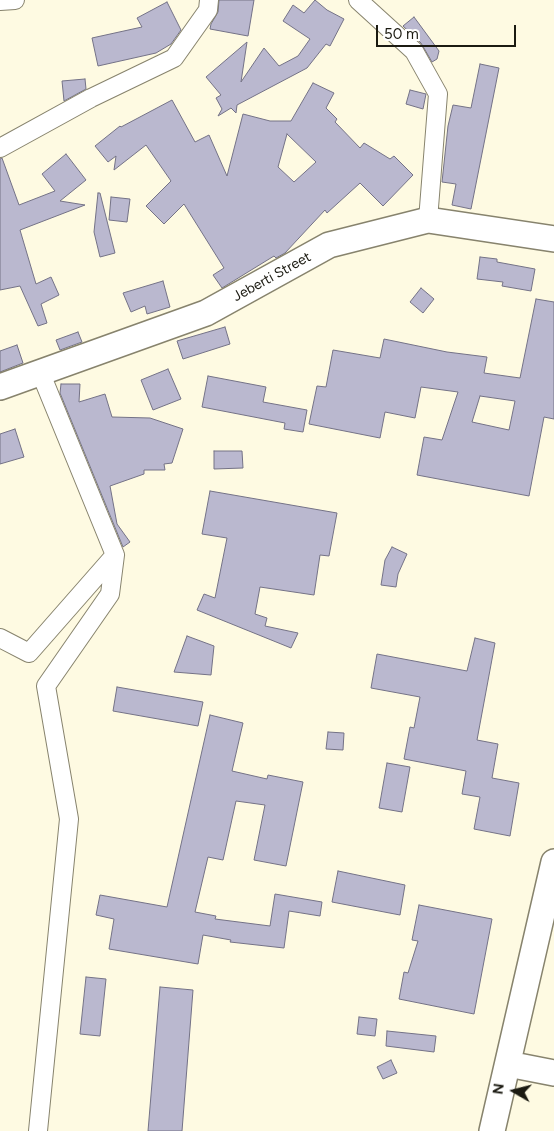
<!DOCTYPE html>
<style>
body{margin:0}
#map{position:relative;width:554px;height:1131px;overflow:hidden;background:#fefae2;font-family:Figtree,sans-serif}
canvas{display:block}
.north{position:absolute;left:489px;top:1066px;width:50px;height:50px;-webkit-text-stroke:4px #fff;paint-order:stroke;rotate:278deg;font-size:14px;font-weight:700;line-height:20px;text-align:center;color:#1b1a11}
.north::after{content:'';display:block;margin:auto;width:18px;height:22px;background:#1b1a11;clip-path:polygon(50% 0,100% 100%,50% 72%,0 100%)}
.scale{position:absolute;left:376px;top:25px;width:140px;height:22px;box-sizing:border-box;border:2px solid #1b1a11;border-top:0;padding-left:6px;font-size:15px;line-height:18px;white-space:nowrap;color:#1b1a11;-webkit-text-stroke:4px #fff;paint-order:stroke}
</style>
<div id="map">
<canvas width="554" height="1131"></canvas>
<div class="north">N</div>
<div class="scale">50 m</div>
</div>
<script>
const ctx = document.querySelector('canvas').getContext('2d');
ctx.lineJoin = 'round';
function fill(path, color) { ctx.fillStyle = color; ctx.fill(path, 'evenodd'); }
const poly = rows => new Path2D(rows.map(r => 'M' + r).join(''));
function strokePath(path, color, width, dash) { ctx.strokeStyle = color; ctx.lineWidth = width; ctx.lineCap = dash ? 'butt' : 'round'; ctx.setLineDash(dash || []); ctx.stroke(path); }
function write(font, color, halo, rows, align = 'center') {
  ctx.font = font + ' Figtree,sans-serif'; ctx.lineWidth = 5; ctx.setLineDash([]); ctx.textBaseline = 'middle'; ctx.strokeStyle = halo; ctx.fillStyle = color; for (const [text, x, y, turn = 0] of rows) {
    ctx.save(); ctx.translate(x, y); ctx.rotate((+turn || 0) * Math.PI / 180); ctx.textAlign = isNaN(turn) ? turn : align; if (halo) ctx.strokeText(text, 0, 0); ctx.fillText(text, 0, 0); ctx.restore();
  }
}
const building = poly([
 [219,0,254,0,248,36,210,29,211,24,218,12,219,0],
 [315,0,327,10,344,19,330,46,326,44,307,68,237,105,236,113,231,108,218,116,222,109,216,98,221,95,206,77,247,42,241,82,264,48,279,66,298,56,310,39,283,21,293,5,304,13,315,0],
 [167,2,181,30,171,44,156,53,98,66,92,38,142,27,137,18,167,2],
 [414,17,439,51,437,59,432,62,421,43,403,26,414,17],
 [480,64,499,68,471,209,452,205,456,184,442,182,448,126,453,105,471,108,480,64],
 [85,79,86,89,64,101,62,81,85,79],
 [313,83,334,93,326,108,337,119,335,122,360,148,364,143,390,159,394,156,413,175,383,206,360,183,327,213,325,210,285,253,276,258,274,256,222,288,213,275,224,268,184,204,164,224,146,206,171,181,146,145,114,170,116,156,108,162,95,146,120,126,121,127,172,100,195,142,209,135,227,176,243,114,270,121,291,121,313,83],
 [287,134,316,162,294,182,278,167,287,134],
 [410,90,426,94,423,109,406,104,410,90],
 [66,154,86,180,60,201,85,205,20,230,36,284,51,277,59,295,41,304,47,323,38,326,20,286,0,290,0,159,2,158,19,205,55,191,42,174,66,154],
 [98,193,100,193,115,253,100,257,94,232,98,193],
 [111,197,130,199,127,222,109,220,111,197],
 [480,257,497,259,497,262,535,269,531,291,502,286,503,282,477,279,480,257],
 [163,281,170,307,147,314,145,306,131,312,123,293,163,281],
 [421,288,434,299,423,313,410,302,421,288],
 [536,299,554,302,554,419,544,417,529,496,417,475,424,437,442,440,458,392,421,387,415,418,385,412,380,438,309,424,317,386,326,387,333,350,380,358,384,339,447,352,487,357,484,373,520,378,536,299],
 [480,396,515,401,509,430,472,422,480,396],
 [225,327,230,344,183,359,177,341,225,327],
 [78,332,82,342,60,350,56,340,78,332],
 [17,345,23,363,0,372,0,351,17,345],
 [168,369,181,399,153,410,141,380,168,369],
 [208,376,266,387,263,402,307,410,303,432,284,429,285,423,202,407,208,376],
 [61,384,80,384,79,402,105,394,112,417,150,418,183,429,172,463,164,464,165,470,144,470,144,474,110,486,117,524,130,542,123,547,60,393,61,384],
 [15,429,24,457,0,464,0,434,15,429],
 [214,451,242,451,243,468,214,469,214,451],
 [210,491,337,513,329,556,320,555,314,595,260,587,255,614,267,618,265,626,298,633,291,648,197,610,204,594,215,598,227,538,202,534,210,491],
 [392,547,407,554,398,574,396,587,381,585,385,560,392,547],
 [187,636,214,646,211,675,174,672,187,636],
 [475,638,495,643,477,740,498,744,492,778,519,783,510,836,474,829,480,797,462,794,466,771,404,759,410,727,414,728,420,697,371,688,377,654,467,671,475,638],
 [117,687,203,702,198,726,113,711,117,687],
 [210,715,243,723,232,771,267,779,268,775,303,782,286,866,254,860,265,805,236,801,223,860,208,857,195,912,216,916,215,919,270,926,275,894,322,902,320,916,289,911,284,948,230,942,231,940,203,935,198,964,109,949,114,919,96,915,100,895,167,907,210,715],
 [328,732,344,733,343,750,326,749,328,732],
 [387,763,410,767,402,812,379,808,387,763],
 [338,871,405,885,400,915,332,902,338,871],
 [419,905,492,919,474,1014,399,999,404,972,408,973,418,941,412,940,419,905],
 [86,977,106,979,100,1036,80,1034,86,977],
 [160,987,193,990,182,1131,148,1131,160,987],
 [359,1017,377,1019,375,1036,357,1034,359,1017],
 [387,1031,436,1036,434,1052,386,1046,387,1031],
 [391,1060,397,1073,383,1079,377,1067,391,1060]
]);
fill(building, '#bab8cf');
strokePath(building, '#747286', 1);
const street = poly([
 [358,0,414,51,438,94,428,220],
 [0,1,15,0],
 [0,148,91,98,174,58,208,10,209,0],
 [0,638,29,653,115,555,41,374],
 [38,1131,69,819,46,686,110,594,115,555]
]);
const secondary = poly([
 [0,387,206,313,329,245,428,220,554,239],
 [508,1064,554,1073],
 [492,1131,554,862]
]);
strokePath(street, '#87836d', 20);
strokePath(secondary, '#87836d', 28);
strokePath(street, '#fff', 18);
strokePath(secondary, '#fff', 25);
write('14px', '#1b1a11', '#fff', [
 ["Jeberti Street",272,277,-29]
]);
</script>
